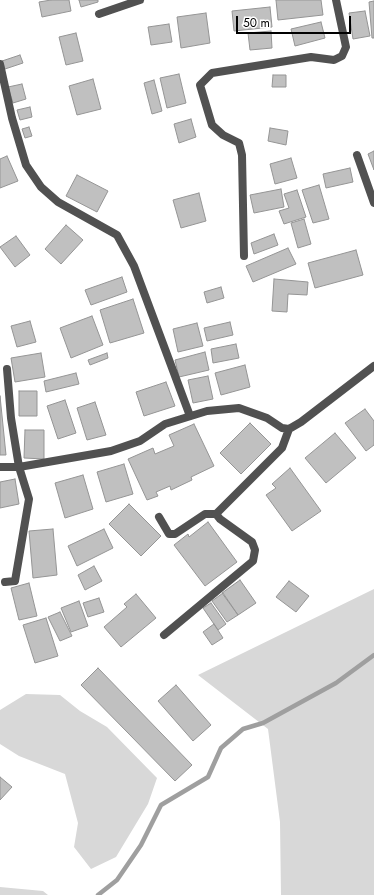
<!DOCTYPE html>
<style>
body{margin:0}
#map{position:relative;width:374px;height:895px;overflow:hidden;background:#fff;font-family:Jost,sans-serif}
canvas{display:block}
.scale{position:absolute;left:236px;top:16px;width:115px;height:18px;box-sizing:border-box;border:2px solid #000;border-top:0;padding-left:5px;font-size:12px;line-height:14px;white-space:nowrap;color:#000;-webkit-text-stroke:3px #fff;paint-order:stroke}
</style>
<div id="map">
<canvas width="374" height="895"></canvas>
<div class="scale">50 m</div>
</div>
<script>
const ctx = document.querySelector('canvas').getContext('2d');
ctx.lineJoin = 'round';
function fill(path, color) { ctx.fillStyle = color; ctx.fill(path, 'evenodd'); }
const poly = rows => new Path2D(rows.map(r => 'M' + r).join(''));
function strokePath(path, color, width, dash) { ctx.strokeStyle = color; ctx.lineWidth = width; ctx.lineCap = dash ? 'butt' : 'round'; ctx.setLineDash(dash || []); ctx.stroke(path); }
fill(poly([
 [374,589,374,895,281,895,280,822,268,729,198,675],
 [26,694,60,695,80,711,107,727,157,778,148,804,116,857,91,869,74,847,78,823,65,774,19,756,0,744,0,710],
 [0,887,43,891,48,895,0,895]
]), '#d8d8d8');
strokePath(poly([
 [98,895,117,880,141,845,161,805,208,777,221,748,243,729,263,723,336,683,374,655]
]), '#9f9f9f', 4.5);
const building = poly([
 [51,0,69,0,71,11,42,17,39,2,51,0],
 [79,0,98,0,98,2,81,7,79,0],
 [276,0,321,0,323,15,278,20,276,0],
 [374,1,374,38,372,38,369,2,374,1],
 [270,7,272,27,234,31,232,11,270,7],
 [365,11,370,36,353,39,349,13,365,11],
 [206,13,210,43,181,48,177,17,206,13],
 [321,22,325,38,295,46,291,29,321,22],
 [169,24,172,42,151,45,148,27,169,24],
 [271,31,272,48,250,50,248,33,271,31],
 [76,33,83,61,66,65,59,37,76,33],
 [20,55,23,63,5,69,2,61,20,55],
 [179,74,186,103,167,108,160,78,179,74],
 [273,75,286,75,286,87,272,87,273,75],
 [93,79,101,109,77,115,69,86,93,79],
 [154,80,162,111,152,114,144,83,154,80],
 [22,84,26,99,13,103,8,87,22,84],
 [30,107,32,117,20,120,17,110,30,107],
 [191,119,196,137,179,143,174,124,191,119],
 [29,127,32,136,25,138,22,129,29,127],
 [270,128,288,131,286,145,268,141,270,128],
 [374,151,374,170,368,154,374,151],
 [7,156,18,181,0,188,0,159,7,156],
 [291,158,297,178,275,184,270,164,291,158],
 [350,168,353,182,326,188,323,174,350,168],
 [77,175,108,191,97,212,66,196,77,175],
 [319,185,329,219,313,223,302,190,319,185],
 [281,189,284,207,254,213,250,195,281,189],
 [297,190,306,217,284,224,279,211,289,208,284,194,297,190],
 [199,193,206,221,181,228,173,200,199,193],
 [304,219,311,244,298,248,291,223,304,219],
 [66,225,83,240,61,264,45,249,66,225],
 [274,234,278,245,254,254,251,243,274,234],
 [16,236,30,255,15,267,0,247,16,236],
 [288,248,296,264,253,282,246,266,288,248],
 [356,250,363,275,315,288,308,263,356,250],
 [122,277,127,292,91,305,85,290,122,277],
 [274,279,308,282,307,295,288,294,287,312,272,311,274,279],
 [221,287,224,298,207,303,204,292,221,287],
 [133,299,144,333,110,343,100,310,133,299],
 [92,316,103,345,71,358,60,328,92,316],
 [30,321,36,342,17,347,11,326,30,321],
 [230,322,233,335,207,341,204,328,230,322],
 [197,323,203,346,178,352,173,329,197,323],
 [236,344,239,358,213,363,211,349,236,344],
 [205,352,209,370,179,377,175,360,205,352],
 [41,353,45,377,15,382,11,358,41,353],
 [107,353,108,358,90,365,88,360,107,353],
 [245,365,250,387,221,395,215,373,245,365],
 [76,373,79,384,46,392,44,381,76,373],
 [208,376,213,399,193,403,188,380,208,376],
 [166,382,175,406,144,416,136,392,166,382],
 [19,391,37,391,37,416,19,416,19,391],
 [0,396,6,455,0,455,0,396],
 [65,400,76,433,58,439,47,406,65,400],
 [95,402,106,435,87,440,77,408,95,402],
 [365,409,374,421,374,445,366,451,345,423,365,409],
 [250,423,271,444,241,474,220,453,250,423],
 [194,424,214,466,191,477,192,480,171,490,170,486,156,492,158,496,147,500,128,459,153,448,155,454,174,446,169,435,194,424],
 [25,430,44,430,44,459,24,458,25,430],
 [335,433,356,458,326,483,305,458,335,433],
 [124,464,133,494,106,502,97,472,124,464],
 [290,468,321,511,292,531,266,495,276,488,272,484,290,468],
 [83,475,93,509,65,518,55,483,83,475],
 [15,479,19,504,0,508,0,482,15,479],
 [129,504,161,536,141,556,109,524,129,504],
 [208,522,237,562,205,586,174,545,188,534,189,537,208,522],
 [53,529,57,575,33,578,29,531,53,529],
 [104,529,113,548,77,566,68,546,104,529],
 [94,566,102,581,85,590,78,575,94,566],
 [240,580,256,603,238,615,222,593,240,580],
 [289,581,309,596,296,612,276,597,289,581],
 [29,583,37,616,19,620,11,588,29,583],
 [223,593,238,615,227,622,212,601,223,593],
 [136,594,156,618,121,647,104,627,127,607,124,604,136,594],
 [99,598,104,612,88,617,83,603,99,598],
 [79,601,88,626,71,632,61,608,79,601],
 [211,603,226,624,218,630,203,608,211,603],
 [60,612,72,636,60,641,48,617,60,612],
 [46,618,58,656,35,663,23,625,46,618],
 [214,624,223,638,212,645,203,632,214,624],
 [98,668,192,765,175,781,81,685,98,668],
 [176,685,211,725,193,741,158,701,176,685],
 [0,777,12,787,0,800,0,777]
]);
fill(building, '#c0c0c0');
strokePath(building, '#959595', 1);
strokePath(poly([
 [159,517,169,534,175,534,205,514,216,514]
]), '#515151', 8);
strokePath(poly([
 [99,14,140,0],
 [0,64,12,118,26,165,41,187,58,202,117,235,134,266,190,416],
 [357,155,374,203],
 [244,256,242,155,239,143,223,135,212,125,200,85,212,73,311,57,334,60,342,56,346,47,336,0],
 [0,467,19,467,111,451,140,441,165,424,207,411,239,408,267,418,282,428,289,429,301,422,374,366],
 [5,582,15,581,29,499,19,467,11,418,7,369],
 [164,635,253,561,255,550,252,542,220,519,216,514,282,448,289,429]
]), '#515151', 8);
</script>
